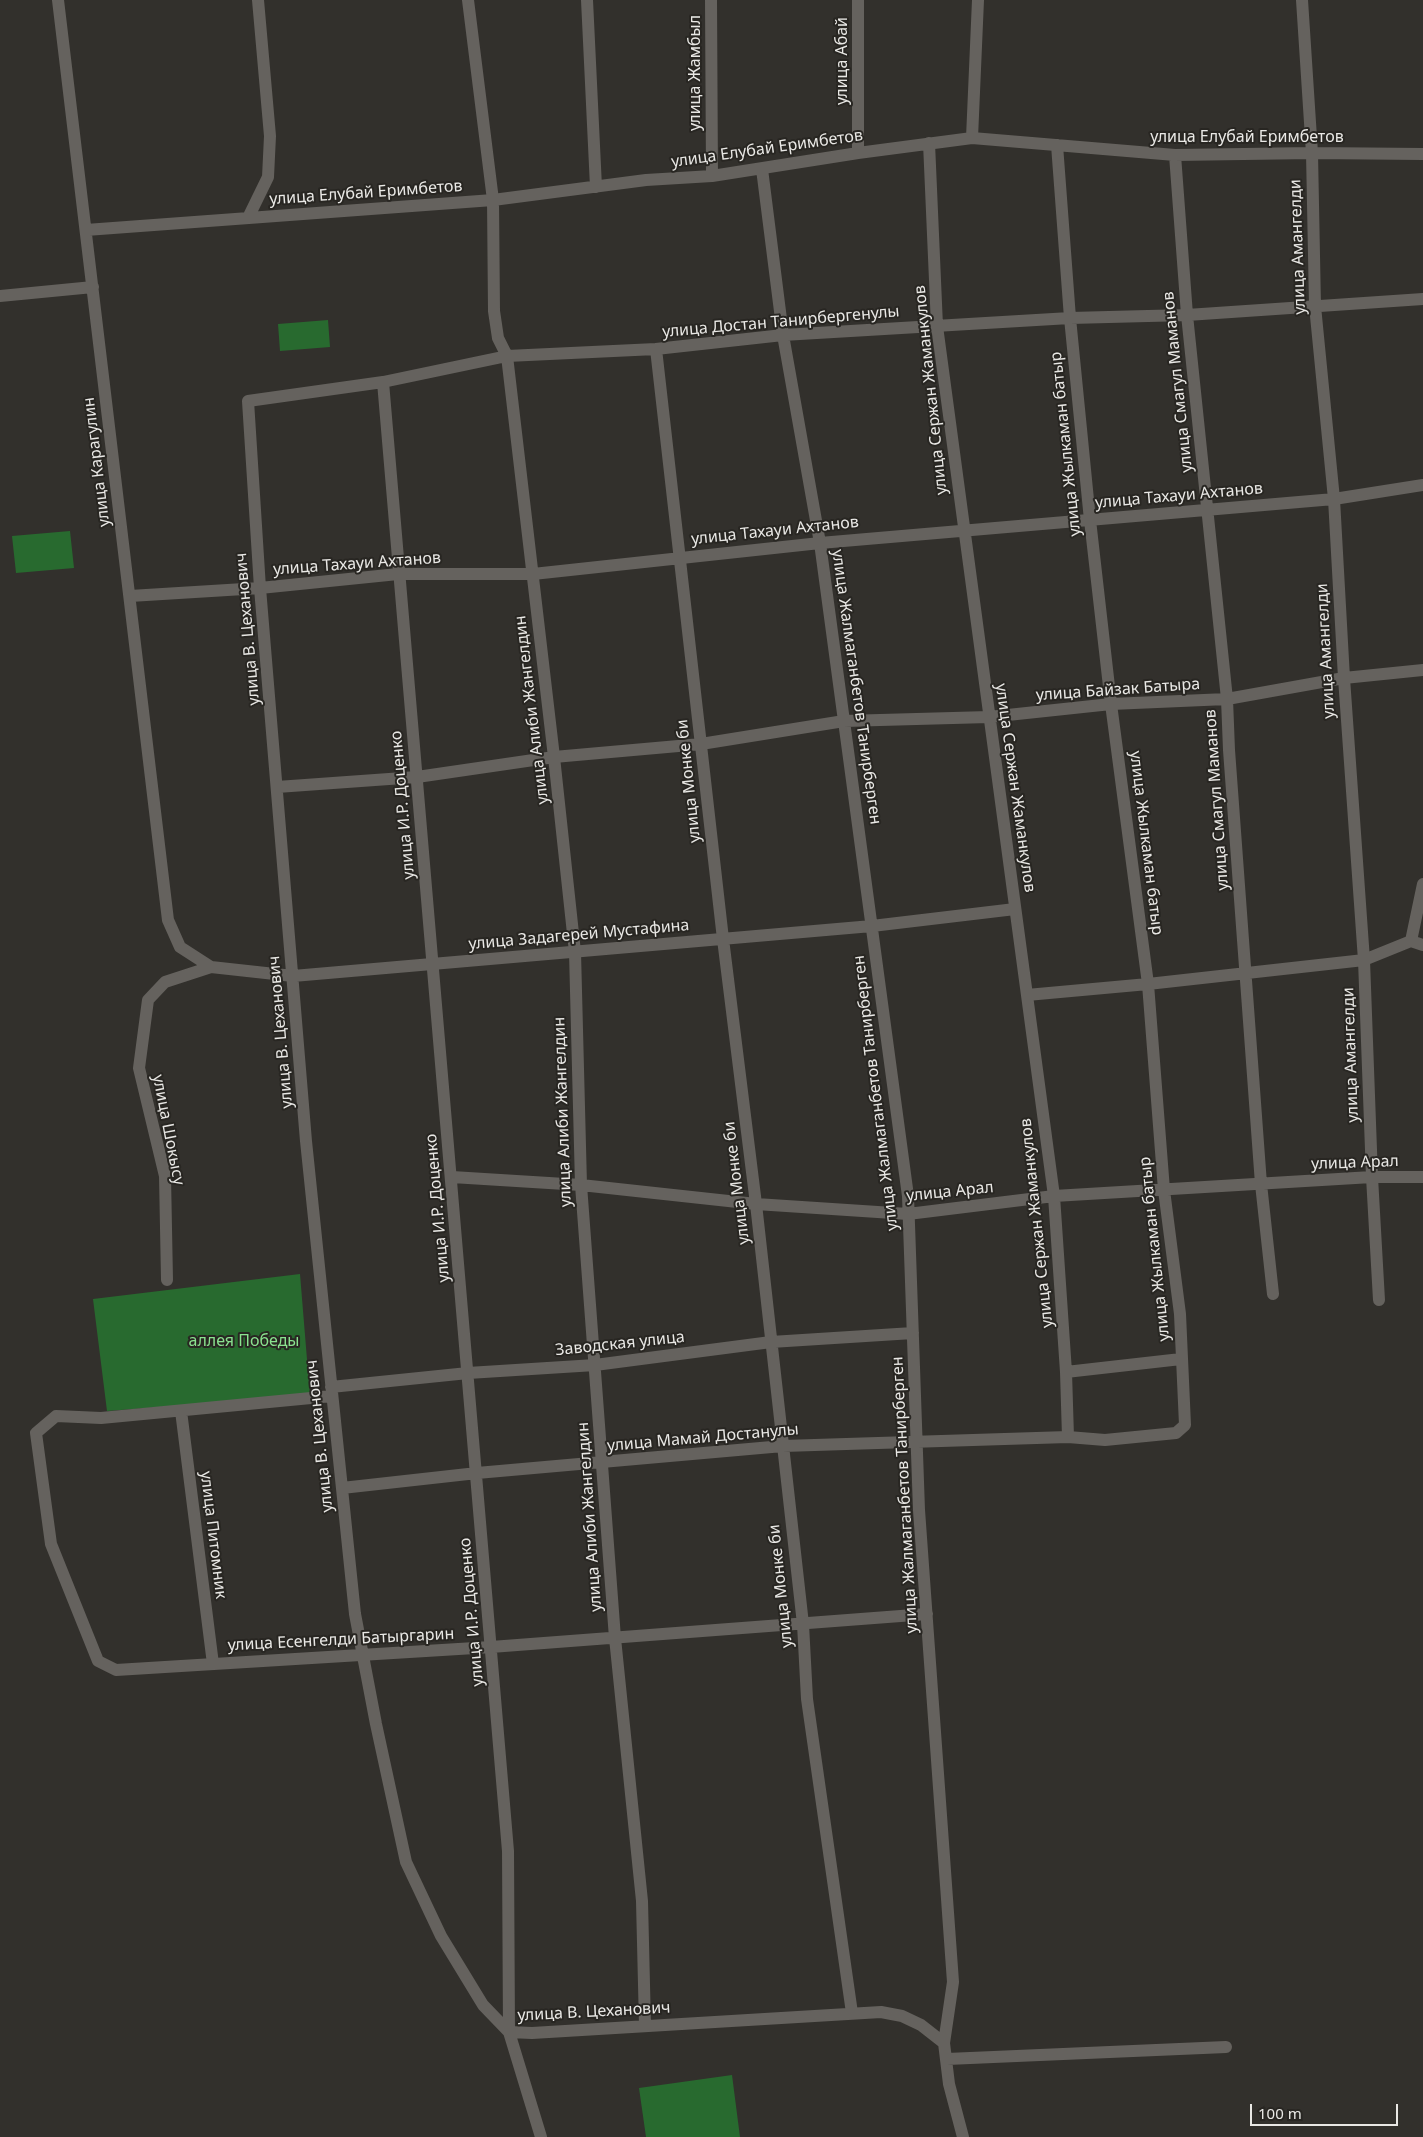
<!DOCTYPE html>
<meta charset="utf-8">
<style>
body{margin:0}
#map{position:relative;width:1423px;height:2137px;overflow:hidden;background:#32302c;font-family:"Noto Sans",sans-serif}
canvas{display:block}
.scale{position:absolute;left:1250px;top:2104px;width:148px;height:22px;box-sizing:border-box;border:2px solid #e9e8e5;border-top:0;padding-left:6px;font-size:15px;line-height:18px;white-space:nowrap;color:#e9e8e5;-webkit-text-stroke:4px #282622;paint-order:stroke}
</style>
<div id="map">
<canvas width="1423" height="2137"></canvas>
<div class="scale">100 m</div>
</div>
<script>
const ctx = document.querySelector('canvas').getContext('2d');
ctx.lineJoin = 'round';
function fill(path, color) { ctx.fillStyle = color; ctx.fill(path, 'evenodd'); }
const poly = rows => new Path2D(rows.map(r => 'M' + r).join(''));
function strokePath(path, color, width, dash) { ctx.strokeStyle = color; ctx.lineWidth = width; ctx.lineCap = dash ? 'butt' : 'round'; ctx.setLineDash(dash || []); ctx.stroke(path); }
function write(font, color, halo, rows, align = 'center') {
  ctx.font = font + ' "Noto Sans",sans-serif'; ctx.lineWidth = 4; ctx.setLineDash([]); ctx.textBaseline = 'middle'; ctx.strokeStyle = halo; ctx.fillStyle = color; for (const [text, x, y, turn = 0] of rows) {
    ctx.save(); ctx.translate(x, y); ctx.rotate((+turn || 0) * Math.PI / 180); ctx.textAlign = isNaN(turn) ? turn : align; if (halo) ctx.strokeText(text, 0, 0); ctx.fillText(text, 0, 0); ctx.restore();
  }
}
fill(poly([
 [328,320,330,347,280,351,278,324],
 [70,531,74,568,16,573,12,536],
 [300,1274,310,1396,107,1411,93,1299],
 [732,2075,740,2137,646,2137,639,2088]
]), '#286a2f');
strokePath(poly([
 [58,0,168,920,180,947,211,967,293,976,872,926,1015,909],
 [468,0,493,200,494,311,498,338,507,356,554,757,575,952,581,1185,615,1638,642,1901,645,2026],
 [587,0,596,187],
 [711,0,712,176],
 [858,0,858,153],
 [1302,0,1312,153,1315,306,1334,499,1344,678,1364,960,1372,1177,1379,1300],
 [972,138,978,0],
 [929,143,937,326,1054,1196,1066,1372,1068,1437],
 [1175,155,1187,315,1227,699,1229,750,1261,1184,1273,1294],
 [762,169,783,335,820,543,908,1196,919,1510,953,1982,944,2043,949,2084,963,2137],
 [248,218,268,177,270,136,258,0],
 [86,230,493,200,646,180,712,176,858,153,972,138,1175,155,1312,153,1423,154],
 [0,296,93,287],
 [656,349,723,939,756,1204,803,1624,807,1699,852,2013],
 [383,382,508,1851,509,2032,541,2137],
 [130,596,260,588,398,574,533,574,820,543,1334,499,1423,485],
 [277,787,417,777,554,757,701,744,844,721,989,717,1111,704,1227,699,1344,678,1423,670],
 [1411,941,1423,884],
 [1411,941,1423,945],
 [1027,995,1148,984,1364,960,1411,941],
 [452,1177,581,1185,756,1204,908,1214,1054,1196,1372,1177,1423,1177],
 [167,1280,165,1176,139,1068,148,1000,165,982,211,967],
 [1066,1372,1181,1359],
 [331,1387,468,1373,595,1365,771,1342,913,1333],
 [332,1396,101,1418,56,1416,36,1433,51,1544,98,1661,116,1670,491,1647,927,1614],
 [181,1411,213,1664],
 [342,1488,477,1473,783,1446,1068,1437,1105,1440,1176,1433,1185,1425,1180,1314,1164,1190,1148,984,1111,704,1090,520,1070,318,1057,145],
 [944,2043,921,2025,902,2016,881,2012,532,2033,509,2032,483,2005,441,1936,406,1862,376,1724,355,1614,306,1141,260,588,248,401,383,382,507,356,656,349,783,335,1070,318,1187,315,1423,299],
 [947,2059,1226,2047]
]), '#65625e', 12);
write('16px', '#e9e8e5', '#282622', [
 ["улица Абай",842,61,-90],
 ["улица Жамбыл",695,73,-90],
 ["улица Елубай Еримбетов",1247,137],
 ["улица Елубай Еримбетов",767,149,-8],
 ["улица Елубай Еримбетов",366,193,-4],
 ["улица Амангелди",1298,247,-92],
 ["улица Достан Танирбергенулы",781,322,-5],
 ["улица Смагул Маманов",1178,382,-96],
 ["улица Сержан Жаманкулов",931,390,-96],
 ["улица Жылкаман батыр",1066,444,-96],
 ["улица Карагулин",97,462,-97],
 ["улица Тахауи Ахтанов",1179,496,-5],
 ["улица Тахауи Ахтанов",775,531,-6],
 ["улица Тахауи Ахтанов",357,564,-4],
 ["улица В. Цеханович",248,629,-95],
 ["улица Амангелди",1326,651,-93],
 ["улица Жалмаганбетов Танирберген",856,687,82],
 ["улица Байзак Батыра",1118,690,-4],
 ["улица Алиби Жангелдин",532,710,-97],
 ["улица Монке би",689,781,-96],
 ["улица Сержан Жаманкулов",1015,788,82],
 ["улица Смагул Маманов",1217,800,-94],
 ["улица И.Р. Доценко",403,805,-95],
 ["улица Жылкаман батыр",1146,843,83],
 ["улица Задагерей Мустафина",579,935,-5],
 ["улица В. Цеханович",281,1032,-95],
 ["улица Амангелди",1351,1055,-92],
 ["улица Жалмаганбетов Танирберген",876,1093,-97],
 ["улица Алиби Жангелдин",563,1112,-92],
 ["улица Шокысу",168,1130,79],
 ["улица Арал",1355,1163,-2],
 ["улица Монке би",737,1183,-97],
 ["улица Арал",950,1192,-6],
 ["улица И.Р. Доценко",438,1208,-95],
 ["улица Сержан Жаманкулов",1037,1223,-96],
 ["улица Жылкаман батыр",1155,1249,-96],
 ["Заводская улица",620,1344,-6],
 ["улица В. Цеханович",320,1436,-96],
 ["улица Мамай Достанулы",703,1438,-5],
 ["улица Жалмаганбетов Танирберген",905,1495,-93],
 ["улица Алиби Жангелдин",590,1517,-94],
 ["улица Питомник",213,1535,83],
 ["улица Монке би",781,1586,-96],
 ["улица И.Р. Доценко",472,1612,-95],
 ["улица Есенгелди Батыргарин",341,1640,-3],
 ["улица В. Цеханович",594,2012,-3]
]);
write('16px', '#8ae28f', '#282622', [
 ["аллея Победы",244,1341]
]);
</script>
